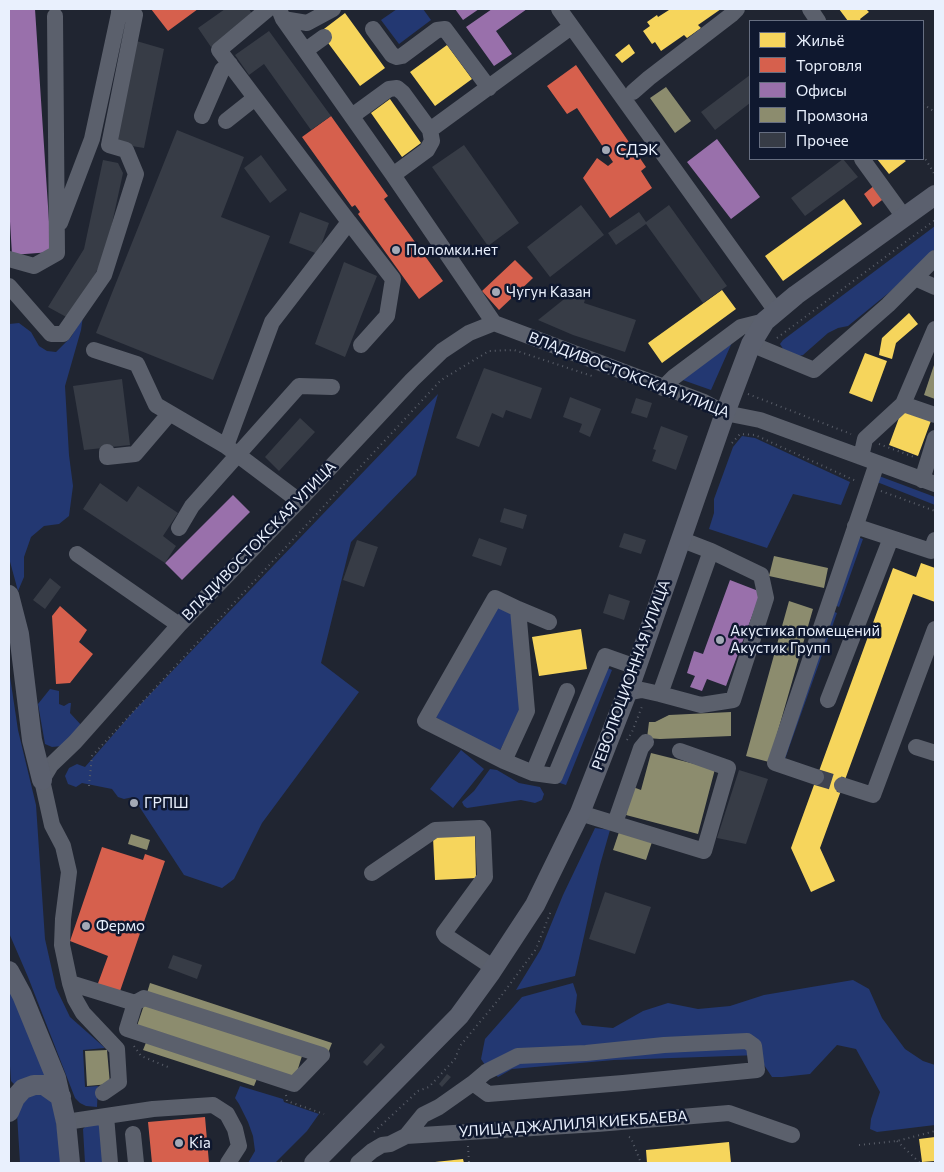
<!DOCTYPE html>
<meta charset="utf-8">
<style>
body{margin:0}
#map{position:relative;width:944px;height:1172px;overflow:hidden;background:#202531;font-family:Commissioner,sans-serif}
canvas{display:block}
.frame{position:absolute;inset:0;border:10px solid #e9f0fd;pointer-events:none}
.legend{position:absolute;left:749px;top:20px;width:175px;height:140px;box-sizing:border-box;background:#0f182f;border:1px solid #666e81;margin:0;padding:6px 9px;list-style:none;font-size:15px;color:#e9f0fd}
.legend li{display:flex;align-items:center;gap:10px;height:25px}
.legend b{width:25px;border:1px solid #666e81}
</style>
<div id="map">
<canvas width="944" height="1172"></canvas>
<div class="frame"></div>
<ul class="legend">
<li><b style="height:14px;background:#f6d55c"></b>Жильё</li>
<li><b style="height:14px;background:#d6604d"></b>Торговля</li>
<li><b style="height:14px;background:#9970ab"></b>Офисы</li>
<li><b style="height:14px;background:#8c8c6e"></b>Промзона</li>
<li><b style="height:14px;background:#373c46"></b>Прочее</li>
</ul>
</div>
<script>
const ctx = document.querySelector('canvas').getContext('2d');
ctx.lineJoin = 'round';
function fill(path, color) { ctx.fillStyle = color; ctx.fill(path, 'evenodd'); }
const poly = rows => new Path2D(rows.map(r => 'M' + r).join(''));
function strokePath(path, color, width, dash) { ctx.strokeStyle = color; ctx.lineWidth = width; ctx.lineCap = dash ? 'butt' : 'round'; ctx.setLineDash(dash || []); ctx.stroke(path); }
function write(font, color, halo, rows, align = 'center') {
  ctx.font = font + ' Commissioner,sans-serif'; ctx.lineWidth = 5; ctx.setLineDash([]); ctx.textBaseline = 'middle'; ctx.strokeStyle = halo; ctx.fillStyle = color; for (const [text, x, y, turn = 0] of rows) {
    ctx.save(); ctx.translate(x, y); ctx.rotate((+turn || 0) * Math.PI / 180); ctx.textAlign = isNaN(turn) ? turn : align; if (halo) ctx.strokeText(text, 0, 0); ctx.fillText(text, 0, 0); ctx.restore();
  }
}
fill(poly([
 [397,9,423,9,431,20,399,44,381,20],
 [935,226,935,249,891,291,848,326,838,328,828,333,803,355,796,357,785,352,780,344,783,340],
 [83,316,81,330,65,386,69,455,73,486,69,516,59,524,44,526,31,537,24,557,24,577,18,591,9,558,9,324,19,323,31,332,39,346,47,351,56,352,71,337],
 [734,338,711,390,677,378],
 [438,394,416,475,351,542,321,663,359,692,262,823,234,879,222,888,184,875,133,797,124,799,118,797,112,789,82,783,76,787,68,784,65,776,69,768,77,764,85,767,133,712],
 [742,436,755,438,850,482,841,505,793,494,767,548,709,529,714,513,714,499,733,447],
 [879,476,935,497,935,505,877,482],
 [855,536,863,539,839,607,832,604],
 [497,606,513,612,522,709,499,752,435,717],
 [830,610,837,613,785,759,783,757],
 [603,666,612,670,566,785,557,782],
 [9,670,18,730,36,805,45,939,56,988,70,1017,105,1048,83,1050,85,1087,98,1086,97,1107,86,1106,80,1103,75,1098,28,977,9,933],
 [50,689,59,691,59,704,64,706,69,703,71,703,70,713,82,726,62,746,52,747,45,744,38,704],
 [461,750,484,769,453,808,430,789],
 [490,769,497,770,519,783,540,787,544,794,542,800,535,803,521,800,467,808,464,806,462,802,474,791],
 [595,828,610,830,600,865,575,976,516,990,541,949,563,895],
 [853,980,869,989,882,1018,905,1049,923,1061,935,1065,935,1125,877,1132,870,1129,871,1119,880,1092,856,1049,837,1045,810,1074,782,1077,772,1077,762,1062,760,1055,614,1060,512,1069,498,1077,485,1065,481,1059,485,1039,522,997,573,983,577,995,575,1012,582,1025,613,1028,643,1011,668,1003,698,1009,730,1006,764,995],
 [9,986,52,1083,14,1084,11,1081,9,1051],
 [240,1086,283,1099,284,1102,319,1114,307,1131,275,1163,248,1163,255,1151,253,1136,248,1122,239,1104,235,1098],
 [39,1094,53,1100,62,1163,20,1163,17,1114,19,1106,31,1095],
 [97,1123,103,1127,106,1163,85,1163,83,1129,87,1125]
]), '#233872');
fill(poly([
 [668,9,721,9,698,25,701,28,687,38,684,35,661,51,655,42,652,44,643,31,650,26,647,22,657,15,658,17,669,10],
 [839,9,866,9,869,12,860,19,861,21,848,21],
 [345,13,385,68,360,86,320,32],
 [629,44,635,53,622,63,615,55],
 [447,45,472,79,435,106,410,72],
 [390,99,421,143,402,157,371,113],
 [877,159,903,159,906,161,889,174],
 [844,199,862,224,783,281,765,256],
 [722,290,736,309,662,363,648,343],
 [909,313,918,324,896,343,892,359,879,355,882,338],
 [865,353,887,361,872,402,849,393],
 [903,407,932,418,918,456,889,445],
 [921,563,935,568,935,602,913,594,820,848,835,881,811,892,791,848,893,568,916,577],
 [581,629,587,669,539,676,532,637],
 [475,835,476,878,435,880,433,837],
 [935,1137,935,1161,922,1162,919,1139],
 [729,1142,731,1163,647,1163,646,1150],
 [463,1159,464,1163,435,1163,435,1162]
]), '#f6d55c');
fill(poly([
 [151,9,198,9,168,31],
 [576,65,646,167,641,171,652,188,610,218,583,178,597,158,608,166,613,162,577,108,567,114,547,86],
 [331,116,388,196,384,199,443,281,419,299,358,214,360,212,355,205,352,207,302,137],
 [876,184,886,197,873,207,864,194],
 [515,260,533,278,499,310,482,291],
 [60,606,87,630,79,642,93,654,70,683,56,684,52,616],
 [102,847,143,860,145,854,165,861,119,994,97,986,108,956,70,941],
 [205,1117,209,1163,152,1163,148,1122]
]), '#d6604d');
fill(poly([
 [9,9,35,9,51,252,12,255,9,205],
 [455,9,479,9,463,20],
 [492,9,527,9,496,31,512,54,494,66,466,27],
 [717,139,760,197,731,219,687,162],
 [233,495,250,512,182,580,165,563],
 [730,580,761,592,726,686,707,679,702,691,690,687,695,676,687,673,694,651,703,654]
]), '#9970ab');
fill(poly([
 [666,87,691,121,675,133,650,98],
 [935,362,935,399,924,395],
 [774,556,828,568,824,588,769,576],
 [789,601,813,609,769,762,746,756],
 [731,712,731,736,660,739,647,738,649,722,655,722,669,715],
 [651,753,715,769,698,834,626,815,633,787,641,790],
 [620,829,653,839,646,860,613,850],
 [131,834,150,840,147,850,128,844],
 [150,983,332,1043,328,1053,147,993],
 [144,1005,302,1056,295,1078,137,1026],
 [147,1040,258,1076,254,1086,143,1050],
 [107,1050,110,1084,87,1086,85,1051]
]), '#8c8c6e');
fill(poly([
 [225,9,249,9,254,17,211,47,198,28],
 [269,31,331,116,311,130,264,64,249,75,235,55],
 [133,40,164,49,144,148,113,143],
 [750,75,750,103,715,130,701,112],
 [177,130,244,157,221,217,270,236,213,380,96,333],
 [464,145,519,223,488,246,432,167],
 [261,155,287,190,270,203,244,168],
 [843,159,858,177,805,216,791,198],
 [103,160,118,163,123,173,105,256,70,319,48,307,84,249],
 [581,205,604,235,550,277,527,247],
 [669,205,727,286,703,303,646,224,616,245,608,233,639,212,646,222],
 [300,212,329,223,318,254,289,243],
 [344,262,377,276,345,357,315,344],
 [573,292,586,296,584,303,636,320,625,352,573,335,538,320],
 [484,368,542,388,531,419,506,410,503,418,492,413,479,447,456,438],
 [122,379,130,445,84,450,73,386],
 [570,397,601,409,590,437,579,432,582,424,563,417],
 [636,398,652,403,647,418,631,413],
 [300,418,315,432,279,471,265,457],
 [661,426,688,436,676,470,652,461,656,450,653,449],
 [100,483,127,502,138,486,178,513,163,536,176,546,165,563,83,509],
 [504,508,527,515,523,529,500,522],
 [624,533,646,540,641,554,619,547],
 [479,538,507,548,501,566,472,556],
 [357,540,378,547,364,587,343,580],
 [50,578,61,587,45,609,33,600],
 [609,594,630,601,624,620,603,613],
 [739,770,768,779,746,844,717,838],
 [605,892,651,907,635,954,589,939],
 [173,955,202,965,197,979,168,968],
 [381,1043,385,1047,367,1066,363,1062],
 [447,1074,451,1077,442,1087,439,1084]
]), '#373c46');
strokePath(poly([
 [816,777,842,785]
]), '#3e4350', 16, [16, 8]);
strokePath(poly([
 [923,104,935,112],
 [923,155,935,175],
 [777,338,935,220],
 [748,394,851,434],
 [732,443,740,434,755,435,856,481],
 [879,444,914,457],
 [881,491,935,511],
 [627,740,632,732,643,704],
 [89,786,92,756,441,380,489,351,514,350,595,377],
 [134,1046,141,1056,168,1067],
 [286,1095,287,1101,324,1114],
 [374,1132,418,1091,429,1087,455,1059,460,1046,499,999,536,949,551,911],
 [629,1137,631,1138,641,1163],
 [897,1141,920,1163],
 [859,1145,897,1141,935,1131],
 [468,1146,469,1163],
 [281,1161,283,1163]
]), '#585d68', 2, [1, 4]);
strokePath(poly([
 [279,9,283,19,393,175,494,323,704,402,725,413,760,420,935,484],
 [559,9,776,311],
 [810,9,818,21],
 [283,19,307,23,333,9],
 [373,29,392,55,397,57,402,56,437,30,445,29,489,88],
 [306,50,324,37],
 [633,92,649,78,731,15,737,9],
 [202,116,222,70,230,64],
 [352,116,389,89,397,88,403,93,430,130,571,27],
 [226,121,255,98],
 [862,159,904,217],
 [393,175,427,150,432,141,430,130],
 [349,222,393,279,387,316,361,345],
 [60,223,92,139,120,9],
 [9,259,34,266,57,253,55,16],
 [915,278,935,287],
 [9,286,51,334,63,334,104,275,136,174,126,150,109,145,135,15,119,12],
 [935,329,903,404,935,415],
 [751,344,814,370,888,305,935,258],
 [94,350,137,364,156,405,226,446,299,501],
 [663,388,674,377,741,327,765,321],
 [226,446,272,322,349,222,219,50,268,9],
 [107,452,107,457,135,454,170,413],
 [861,457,865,439,903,404],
 [922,480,935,438],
 [855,526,931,551,935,540],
 [179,528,192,506,299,386,332,387],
 [77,554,179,625],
 [518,609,549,622],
 [626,693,642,690,660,694,711,551,680,539],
 [660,694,701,705,733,700,766,598,761,575,711,551],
 [828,700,891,538],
 [916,747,935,753],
 [504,761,527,711,518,609,495,598,425,721,504,761,533,773,555,776,605,656,636,667],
 [533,773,567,691],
 [816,777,775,763,877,463],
 [842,785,873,795,935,629],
 [580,813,704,851,728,768,680,751],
 [615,823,641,748,646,742],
 [372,873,435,830,480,828,483,832,485,877,444,933,446,936,494,968],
 [70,983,135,1003,144,998,322,1055,294,1084,127,1029,135,1003],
 [103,1093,119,1082,117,1049,83,1013,75,999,70,983,62,945,63,919,69,872,63,846,52,825,42,780,51,765,75,742,179,625,299,501,412,380,442,351,469,333,494,323],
 [106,1116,110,1163],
 [66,1122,153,1109,213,1105,227,1114,235,1129,239,1146,228,1163],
 [133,1134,136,1163],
 [406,1136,423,1115,439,1107,473,1083,488,1094,623,1083,757,1070,754,1046,747,1041,664,1045,586,1053,518,1056,486,1072,473,1083],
 [358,1163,372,1151,382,1145,390,1144,406,1136,597,1124,729,1113,792,1135]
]), '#5b606c', 16);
strokePath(poly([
 [9,595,19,634,32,740,42,780],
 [9,971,22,995,56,1078,66,1122,70,1163],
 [9,1112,15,1098,23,1089,34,1085,44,1085,61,1097],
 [314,1163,459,1016,491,972,535,905,580,813,632,680,725,413,751,344,765,321,796,295,935,195]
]), '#5b606e', 20);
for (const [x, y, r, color] of [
 [606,150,5,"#a3a9b6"],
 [396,250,5,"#a3a9b6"],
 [496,292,5,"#a3a9b6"],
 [720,640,5,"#a3a9b6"],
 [134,803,5,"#a3a9b6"],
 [86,926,5,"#a3a9b6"],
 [179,1143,5,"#a3a9b6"]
]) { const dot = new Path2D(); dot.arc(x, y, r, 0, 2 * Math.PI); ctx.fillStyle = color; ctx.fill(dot); strokePath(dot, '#0f182f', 2); }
write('15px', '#e9f0fd', '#0f182f', [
 ["СДЭК",616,150],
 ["Поломки.нет",406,250],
 ["Чугун Казан",506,292],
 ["Акустика помещений",730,631],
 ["Акустик Групп",730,648],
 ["ГРПШ",144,803],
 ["Фермо",96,926],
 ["Kia",189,1143]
], 'left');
write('15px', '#e9f0fd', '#0f182f', [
 ["ВЛАДИВОСТОКСКАЯ УЛИЦА",629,375,21],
 ["ВЛАДИВОСТОКСКАЯ УЛИЦА",259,541,-46],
 ["РЕВОЛЮЦИОННАЯ УЛИЦА",631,675,-70],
 ["УЛИЦА ДЖАЛИЛЯ КИЕКБАЕВА",573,1124,-4]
]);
</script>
